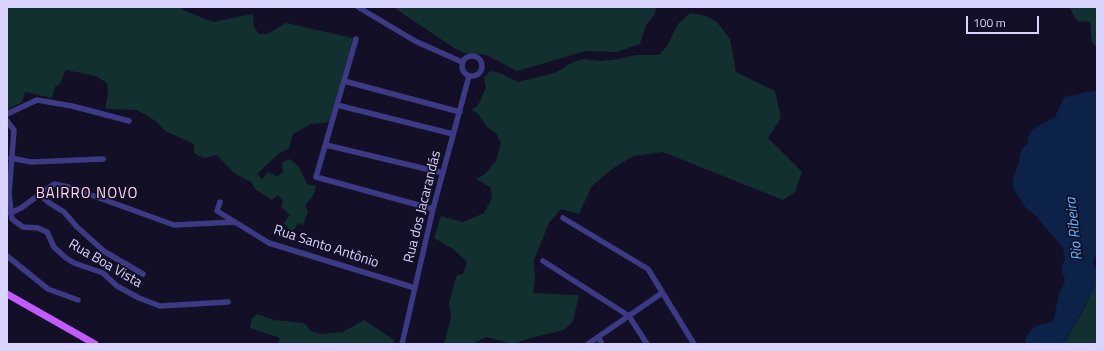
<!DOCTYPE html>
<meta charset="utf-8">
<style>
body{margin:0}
#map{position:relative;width:1104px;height:351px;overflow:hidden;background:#130f26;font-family:"Titillium Web",sans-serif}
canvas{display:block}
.frame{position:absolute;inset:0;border:8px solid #d9d4ff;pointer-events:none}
.scale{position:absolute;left:966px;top:16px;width:73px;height:18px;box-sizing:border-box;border:2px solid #d9d4ff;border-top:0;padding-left:5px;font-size:12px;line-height:14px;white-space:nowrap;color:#d9d4ff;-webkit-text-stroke:3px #130f26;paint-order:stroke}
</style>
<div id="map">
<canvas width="1104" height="351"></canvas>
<div class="frame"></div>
<div class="scale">100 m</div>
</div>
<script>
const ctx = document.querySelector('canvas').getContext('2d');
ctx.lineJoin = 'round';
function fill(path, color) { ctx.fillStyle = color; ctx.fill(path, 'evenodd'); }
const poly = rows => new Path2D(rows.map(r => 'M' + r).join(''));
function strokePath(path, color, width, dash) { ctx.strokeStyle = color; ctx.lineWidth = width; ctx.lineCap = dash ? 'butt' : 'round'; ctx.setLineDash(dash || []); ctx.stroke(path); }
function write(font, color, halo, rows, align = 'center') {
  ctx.font = font + ' "Titillium Web",sans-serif'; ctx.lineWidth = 3.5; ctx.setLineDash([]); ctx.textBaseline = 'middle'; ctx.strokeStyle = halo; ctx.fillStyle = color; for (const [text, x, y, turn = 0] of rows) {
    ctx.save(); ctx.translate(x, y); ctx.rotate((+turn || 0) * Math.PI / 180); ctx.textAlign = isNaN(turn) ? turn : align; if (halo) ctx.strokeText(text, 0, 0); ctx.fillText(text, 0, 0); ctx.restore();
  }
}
fill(poly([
 [7,7,180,7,183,10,213,22,253,14,254,27,259,34,267,34,286,23,353,38,329,122,311,124,293,134,289,148,277,155,257,174,262,179,268,172,277,176,284,172,282,167,283,162,290,159,298,166,307,184,316,186,314,194,305,206,308,211,303,225,298,223,292,233,284,223,290,215,281,206,283,201,278,195,272,200,256,190,251,182,234,173,217,155,204,158,194,153,194,144,167,132,154,120,137,110,105,109,108,94,107,83,96,76,66,70,60,84,55,87,52,98,25,92,22,102,7,110],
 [393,7,656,7,655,14,646,25,640,44,617,52,586,51,517,71,486,55,465,53,454,48],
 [1069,7,1097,7,1097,48,1092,42,1090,22,1077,21],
 [690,13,706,16,717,22,730,39,736,72,775,91,781,118,768,138,802,172,795,192,783,200,663,152,633,156,612,169,592,186,579,214,561,209,549,223,534,260,535,277,533,293,579,295,573,321,564,330,534,337,513,344,486,337,472,344,444,344,451,318,449,303,457,275,463,274,467,262,453,249,434,238,441,216,463,222,484,213,492,198,490,187,476,179,485,174,496,161,501,143,496,133,487,127,478,114,472,110,478,105,486,88,484,78,490,71,500,73,518,82,555,73,573,62,584,59,600,61,619,59,636,55,659,55,667,46,678,24],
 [1097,272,1097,344,1060,344,1066,341,1081,314,1094,288],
 [258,314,274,320,304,323,311,331,320,334,343,332,364,320,394,340,393,344,278,344,280,338,250,328,252,318]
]), '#12302f');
fill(poly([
 [1097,90,1097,252,1093,262,1097,272,1094,288,1066,341,1060,344,1025,344,1026,337,1032,329,1038,325,1049,323,1054,320,1059,292,1064,285,1065,279,1062,273,1062,265,1065,259,1063,248,1035,215,1025,207,1013,188,1013,180,1019,162,1021,150,1027,144,1028,136,1033,129,1055,117,1064,97]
]), '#0c2248');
strokePath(poly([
 [358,7,415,41,462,62],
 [356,39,316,177,433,209],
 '462 66a10 10 0 1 1 20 0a10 10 0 1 1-20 0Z',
 [344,81,460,112],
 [337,105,453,134],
 [7,114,37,100,72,106,129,121],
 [7,121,14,130,9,194,12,219,23,227,38,228,47,232,54,247,66,258,74,263,103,273,117,286,139,298,160,306,228,302],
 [326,145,443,173],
 [11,158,31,162,103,159],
 [40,195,48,202,64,212,77,227,105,252,143,274],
 [220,202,217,211,235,222],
 [10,213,21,208,54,184,69,187,174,225,235,222,269,243,415,288],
 [563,218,648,269,694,344],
 [7,256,48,289,78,300],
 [543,261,629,316,647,344],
 [598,337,602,344],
 [402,344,433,209,469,76],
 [588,344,662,293]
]), '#3d3a85', 5.5);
strokePath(poly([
 [7,294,95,344]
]), '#c25bff', 7);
write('14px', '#d9d4ff', '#130f26', [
 ["Rua dos Jacarandás",423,207,-76],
 ["Rua Santo Antônio",326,247,18],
 ["Rua Boa Vista",105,264,30]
]);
ctx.letterSpacing = '1px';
write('15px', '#ffd6f0', '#130f26', [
 ["BAIRRO NOVO",87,194]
]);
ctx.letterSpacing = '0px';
write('italic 15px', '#62b6ff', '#130f26', [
 ["Rio Ribeira",1075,229,-96]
]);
</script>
